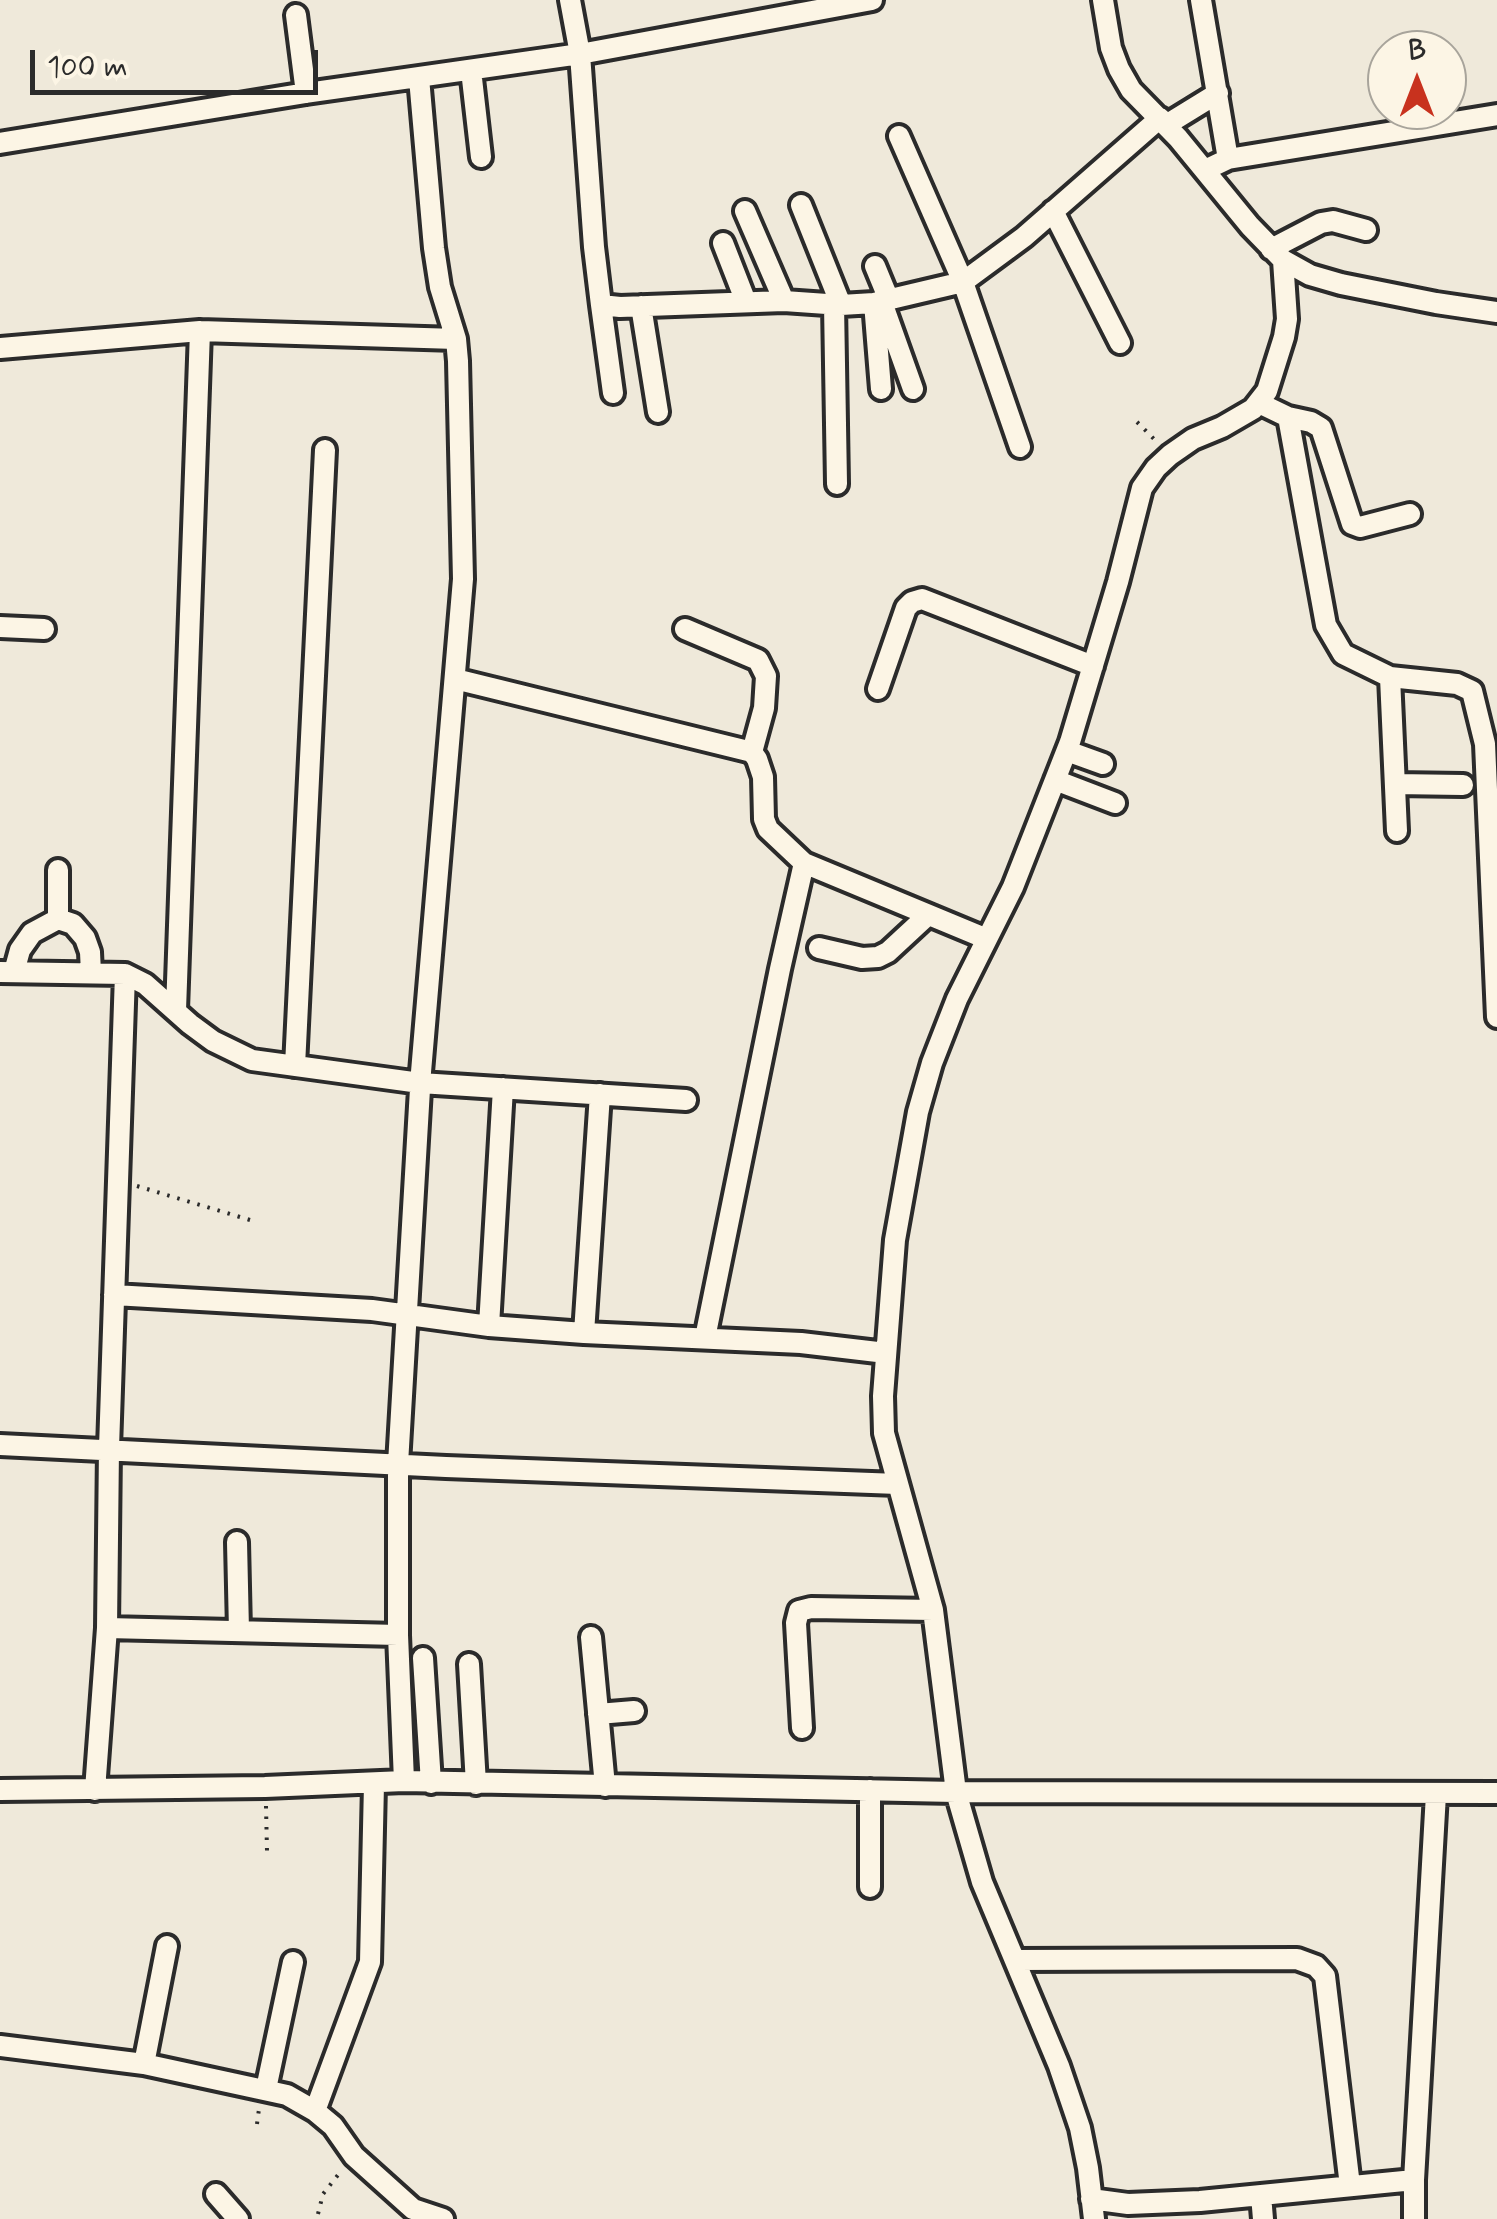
<!DOCTYPE html>
<style>
body{margin:0}
#map{position:relative;width:1497px;height:2219px;overflow:hidden;background:#efe9da;font-family:Mynerve,sans-serif}
canvas{display:block}
.north{position:absolute;left:1367px;top:30px;width:100px;height:100px;box-sizing:border-box;background:#fcf5e5;border:2px solid #a8a49b;border-radius:50%;rotate:0deg;font-size:28px;font-weight:700;line-height:40px;text-align:center;color:#2b2b2b}
.north::after{content:'';display:block;margin:auto;width:35px;height:45px;background:#c8321e;clip-path:polygon(50% 0,100% 100%,50% 72%,0 100%)}
.scale{position:absolute;left:30px;top:50px;width:288px;height:45px;box-sizing:border-box;border:5px solid #2b2b2b;border-top:0;padding-left:12px;font-size:30px;line-height:35px;white-space:nowrap;color:#2b2b2b;-webkit-text-stroke:8px #fcf5e5;paint-order:stroke}
</style>
<div id="map">
<canvas width="1497" height="2219"></canvas>
<div class="north">B</div>
<div class="scale">100 m</div>
</div>
<script>
const ctx = document.querySelector('canvas').getContext('2d');
ctx.lineJoin = 'round';
const poly = rows => new Path2D(rows.map(r => 'M' + r).join(''));
function strokePath(path, color, width, dash) { ctx.strokeStyle = color; ctx.lineWidth = width; ctx.lineCap = dash ? 'butt' : 'round'; ctx.setLineDash(dash || []); ctx.stroke(path); }
const minor = poly([
 [570,0,580,54,594,247,601,305,620,307,784,301,841,305,874,303,963,282,1024,237,1160,118],
 [1103,0,1111,48,1119,69,1131,90,1178,138,1250,226,1283,260,1310,275,1341,284,1436,303,1497,312],
 [1201,0,1228,159],
 [296,15,306,93],
 [471,70,481,157],
 [1166,125,1218,93],
 [899,136,963,282,1020,447],
 [0,143,306,93,580,54,872,0],
 [1205,170,1228,159,1497,115],
 [801,205,841,305],
 [745,211,784,301],
 [1053,211,1120,343],
 [723,243,746,302],
 [1271,249,1321,223,1333,221,1366,230],
 [875,266,889,300],
 [882,302,913,389],
 [874,303,881,389],
 [834,304,837,484],
 [601,305,613,393],
 [641,306,658,412],
 [0,348,200,331,456,339],
 [1259,403,1288,417,1326,625,1343,654,1390,677,1457,684,1472,691,1485,744,1497,1017],
 [1288,417,1311,422,1321,428,1352,524,1360,527,1410,514],
 [0,627,44,629],
 [685,629,758,660,766,676,764,708,752,752],
 [1390,677,1397,831],
 [455,679,752,752,757,759,763,777,764,819,768,829,804,863,780,969,705,1338],
 [878,689,906,608,912,602,922,599,1093,666],
 [1067,751,1103,764],
 [1055,780,1115,803],
 [1395,784,1463,785],
 [804,863,987,939],
 [58,870,58,919,73,924,85,938,90,952,91,973],
 [819,948,862,958,878,957,888,952,928,915],
 [0,972,125,974,145,984,190,1024,213,1041,252,1060,420,1083,686,1100],
 [14,972,20,950,32,933,58,919],
 [176,1010,200,331],
 [295,1066,325,450],
 [114,1295,372,1310,489,1326,584,1333,801,1343,886,1353],
 [489,1326,503,1088],
 [584,1333,600,1094],
 [0,1445,446,1467,898,1484],
 [237,1542,239,1631],
 [107,1628,398,1635],
 [591,1637,605,1786],
 [423,1658,431,1783],
 [469,1664,476,1784],
 [598,1714,634,1711],
 [802,1728,796,1623,799,1611,811,1608,933,1610],
 [404,1781,398,1635,398,1464,421,1072,463,579,458,361,456,339,440,287,434,248,419,78],
 [0,1790,265,1787,404,1781,956,1792,1497,1793],
 [95,1790,107,1628,109,1448,125,974],
 [870,1887,870,1790],
 [1015,1960,1297,1959,1316,1966,1325,1976,1350,2186],
 [0,2046,144,2064,287,2095,315,2111,333,2126,354,2156,413,2209,443,2219],
 [144,2064,167,1946],
 [266,2089,293,1962],
 [315,2111,370,1962,374,1784],
 [216,2194,238,2219],
 [1261,2195,1263,2219],
 [1091,2199,1128,2204,1200,2201,1414,2180],
 [1094,2219,1088,2168,1080,2128,1059,2066,982,1882,956,1792,933,1610,884,1433,883,1396,895,1240,918,1112,932,1063,957,999,1013,887,1070,742,1118,582,1142,488,1156,468,1170,455,1193,439,1222,427,1253,409,1267,391,1284,337,1287,319,1283,260],
 [1414,2219,1414,2180,1436,1794]
]);
strokePath(minor, '#2b2b2b', 28);
strokePath(poly([
 [1137,422,1156,441],
 [137,1186,250,1220],
 [266,1806,267,1851],
 [257,2124,259,2109],
 [318,2214,323,2194,341,2171]
]), '#2b2b2b', 4, [2.5, 8]);
strokePath(minor, '#fcf5e5', 20);
</script>
